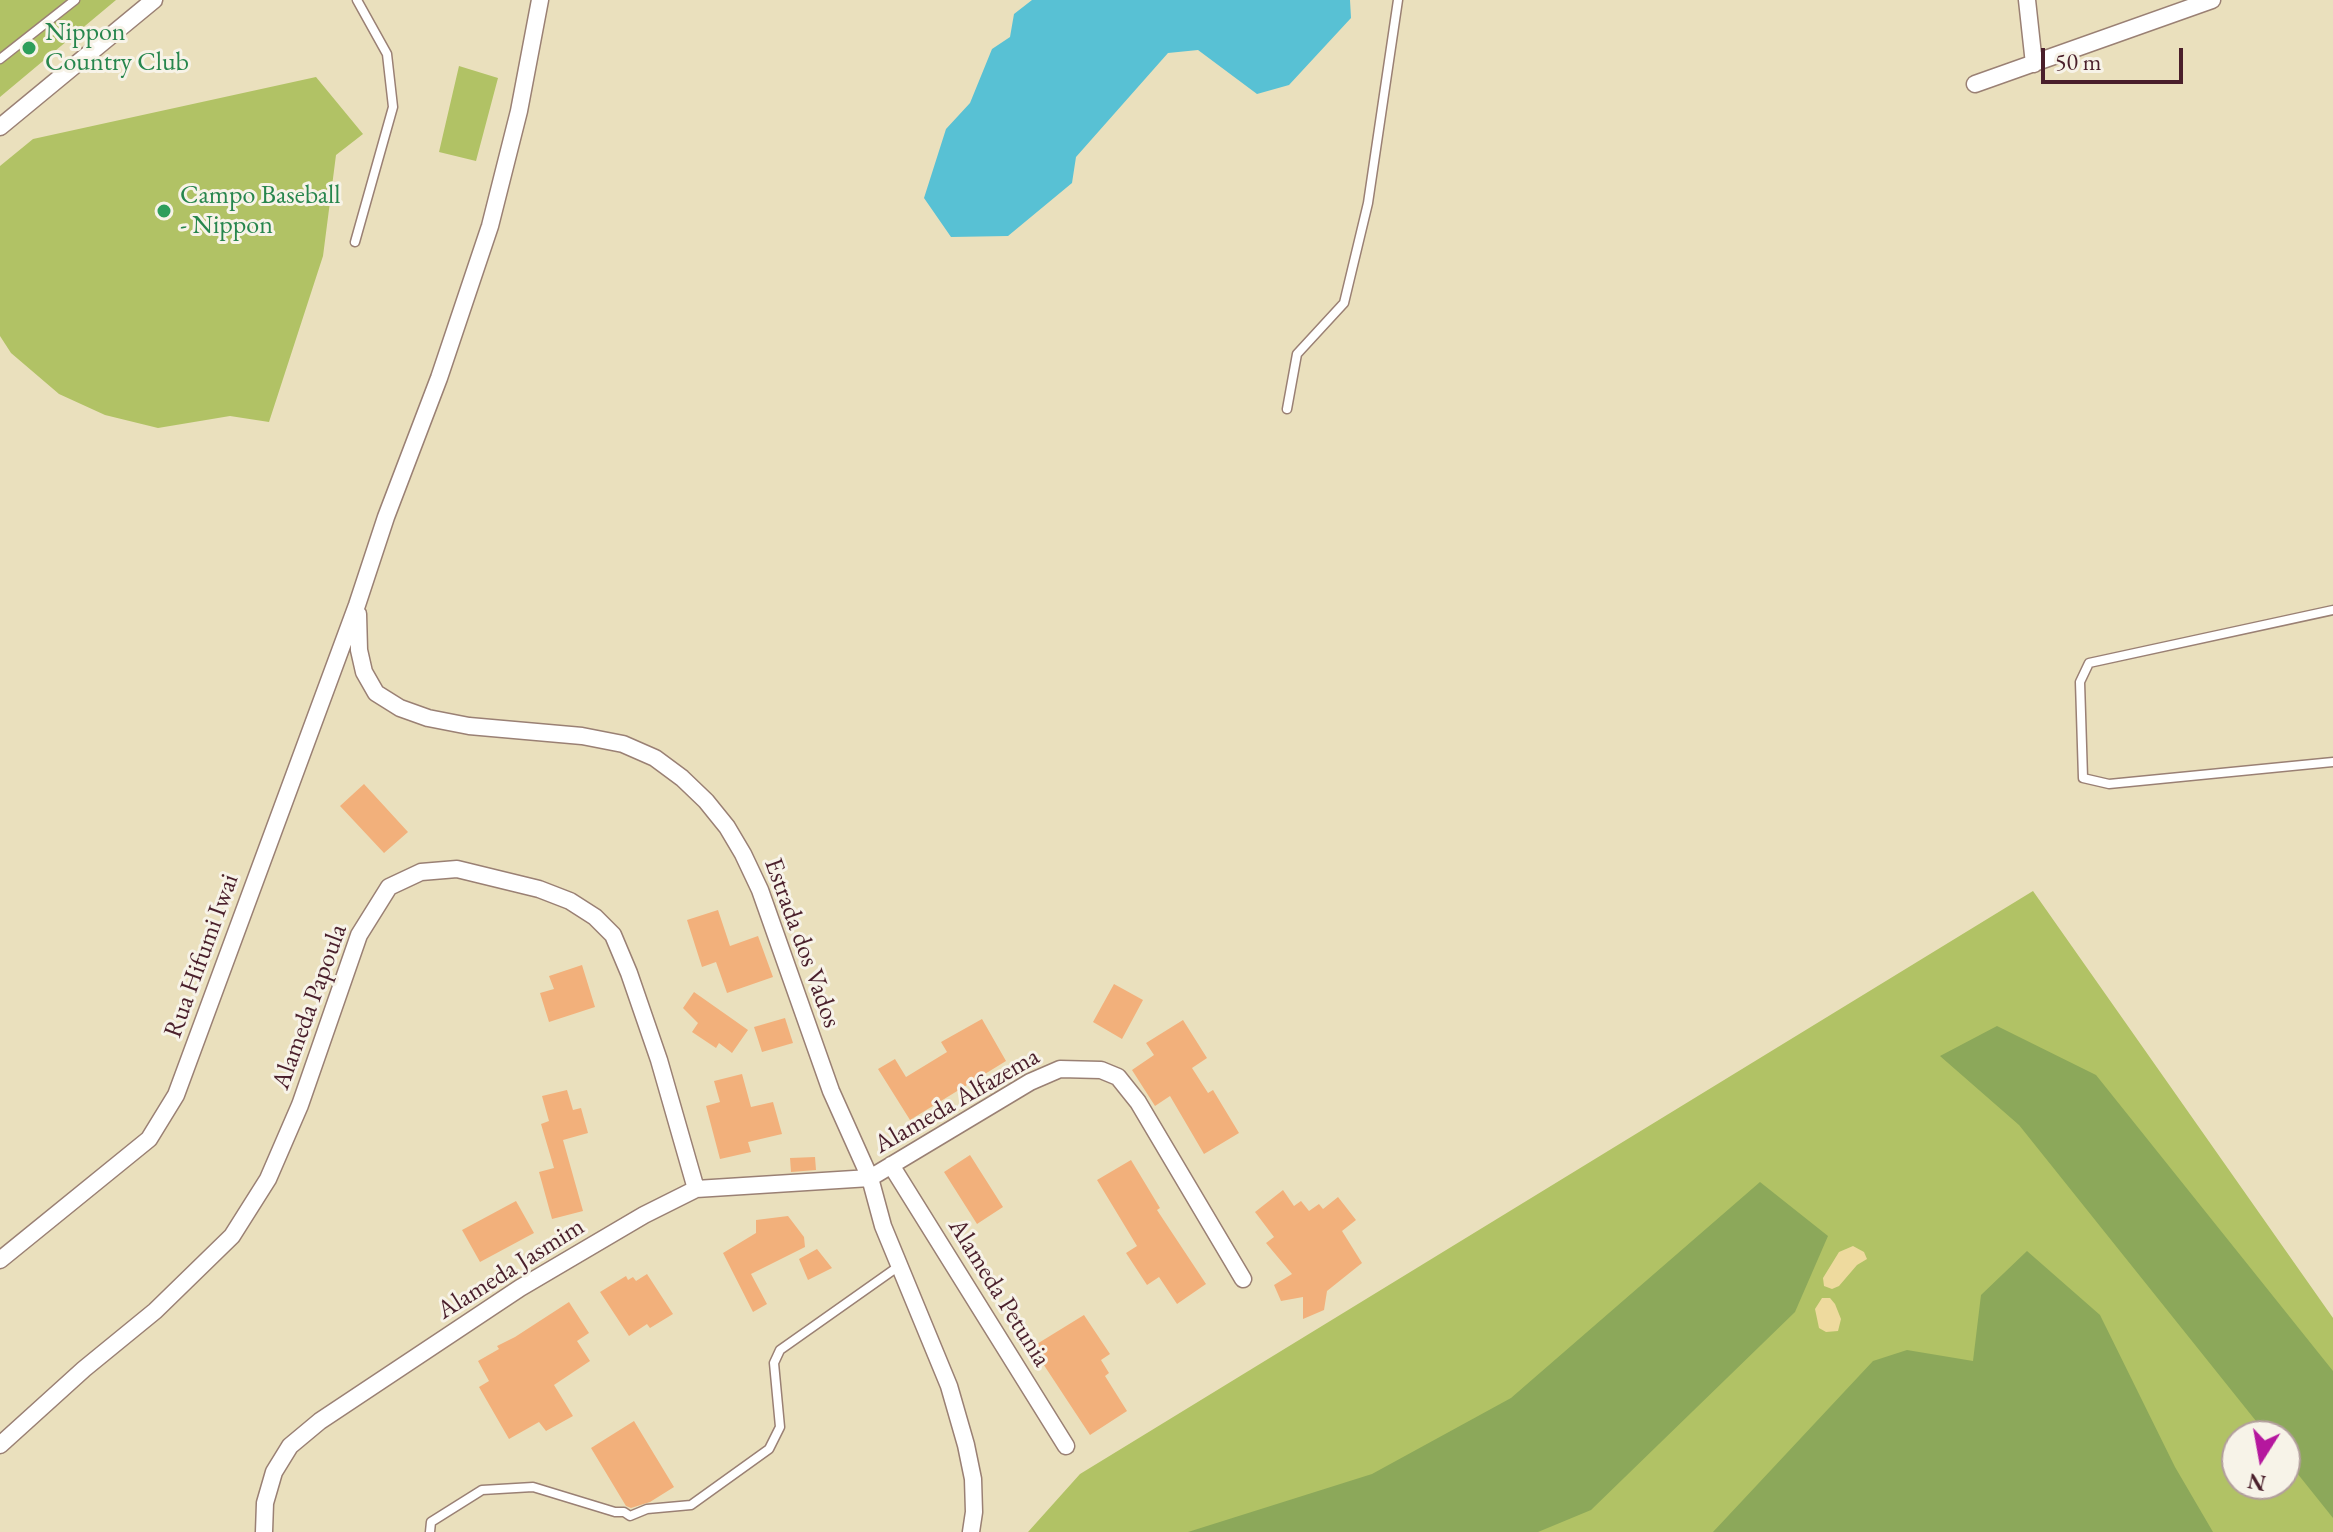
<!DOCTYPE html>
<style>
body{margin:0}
#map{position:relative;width:2333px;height:1532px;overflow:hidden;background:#eae0bd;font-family:"EB Garamond",serif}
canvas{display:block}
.north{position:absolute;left:2221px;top:1420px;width:80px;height:80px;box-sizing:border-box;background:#f7f3e8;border:2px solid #b29e9c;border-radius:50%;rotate:191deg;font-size:22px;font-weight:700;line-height:32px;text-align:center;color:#4a1f2b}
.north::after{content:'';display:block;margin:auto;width:28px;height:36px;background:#b5179e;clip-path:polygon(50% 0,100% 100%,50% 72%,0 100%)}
.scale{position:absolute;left:2041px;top:48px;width:142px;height:36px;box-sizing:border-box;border:4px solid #4a1f2b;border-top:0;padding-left:10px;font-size:24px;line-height:28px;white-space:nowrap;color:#4a1f2b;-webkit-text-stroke:6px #f7f3e8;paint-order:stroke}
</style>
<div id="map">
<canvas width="2333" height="1532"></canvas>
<div class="north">N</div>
<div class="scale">50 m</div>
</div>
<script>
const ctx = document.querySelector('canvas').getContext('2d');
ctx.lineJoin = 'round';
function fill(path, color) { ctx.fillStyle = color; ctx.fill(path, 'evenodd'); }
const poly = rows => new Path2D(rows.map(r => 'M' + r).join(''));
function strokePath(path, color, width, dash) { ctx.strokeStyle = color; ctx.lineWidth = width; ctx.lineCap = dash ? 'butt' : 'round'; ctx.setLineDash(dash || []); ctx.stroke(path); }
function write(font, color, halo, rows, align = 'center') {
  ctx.font = font + ' "EB Garamond",serif'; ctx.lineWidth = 6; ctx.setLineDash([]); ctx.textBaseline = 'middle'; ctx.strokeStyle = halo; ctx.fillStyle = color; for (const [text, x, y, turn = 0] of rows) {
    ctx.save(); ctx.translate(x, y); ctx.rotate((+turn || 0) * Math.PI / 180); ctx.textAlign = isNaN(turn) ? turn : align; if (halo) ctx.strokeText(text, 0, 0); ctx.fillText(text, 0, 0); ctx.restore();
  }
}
fill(poly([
 [0,0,116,0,0,97],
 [459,66,498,78,476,161,439,152],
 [316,77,363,134,336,155,323,256,269,422,230,416,158,428,105,415,59,394,11,353,0,336,0,166,33,139],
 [2033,891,2333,1318,2333,1532,1028,1532,1080,1474],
 [2237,1436,2285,1436,2285,1484,2237,1484]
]), '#b1c265');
fill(poly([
 [1997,1026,2096,1075,2333,1371,2333,1518,2285,1458,2285,1436,2268,1436,2019,1125,1940,1056],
 [1760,1182,1828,1236,1795,1312,1591,1510,1538,1532,1188,1532,1372,1474,1511,1398],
 [2027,1251,2100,1315,2175,1467,2213,1532,1713,1532,1873,1361,1907,1350,1973,1361,1981,1295]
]), '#8ca85a');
fill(poly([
 [1853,1246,1864,1252,1867,1259,1857,1265,1839,1286,1832,1289,1824,1286,1823,1278,1839,1252],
 [1822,1298,1830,1298,1835,1304,1841,1319,1838,1331,1826,1332,1819,1328,1815,1309]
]), '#eeda9e');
fill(poly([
 [1032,0,1350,0,1351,18,1289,85,1257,94,1198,50,1168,53,1076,157,1072,183,1008,236,951,237,924,198,946,129,970,103,992,49,1010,37,1014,14]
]), '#58c1d4');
fill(poly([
 [364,784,408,832,384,853,340,806],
 [718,910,730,946,758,936,773,977,727,993,716,962,702,967,687,920],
 [582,965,595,1007,549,1022,540,993,554,989,549,976],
 [1114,984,1143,1000,1122,1039,1093,1022],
 [694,992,748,1030,732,1053,719,1043,716,1048,692,1032,698,1023,683,1008],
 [785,1018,793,1043,762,1052,754,1027],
 [982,1019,1006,1061,910,1120,878,1069,895,1059,906,1077,947,1052,941,1042],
 [1183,1020,1207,1058,1192,1068,1208,1093,1213,1090,1239,1133,1204,1154,1170,1096,1155,1106,1132,1070,1154,1055,1146,1043],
 [742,1074,751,1107,773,1102,782,1134,748,1142,751,1152,720,1159,706,1106,720,1102,714,1081],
 [567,1090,573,1110,581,1108,588,1133,563,1140,583,1211,552,1219,539,1172,554,1168,541,1124,549,1121,542,1096],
 [970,1155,1003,1207,977,1224,944,1172],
 [815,1157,816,1170,791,1172,790,1158],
 [1131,1160,1160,1208,1157,1210,1206,1284,1177,1304,1159,1277,1147,1285,1126,1253,1137,1246,1097,1180],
 [1283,1190,1294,1206,1301,1201,1309,1211,1319,1204,1323,1209,1338,1197,1356,1220,1342,1231,1362,1263,1327,1291,1324,1310,1303,1319,1303,1297,1281,1301,1274,1285,1292,1274,1266,1243,1274,1237,1255,1212],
 [516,1201,534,1233,480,1262,462,1230],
 [788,1216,804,1237,805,1247,751,1274,767,1304,753,1312,723,1253,756,1233,756,1220],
 [817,1249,832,1268,808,1280,799,1259],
 [647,1274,673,1314,650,1328,647,1324,629,1336,600,1292,626,1276,628,1280,633,1277,636,1281],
 [569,1302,589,1333,577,1341,590,1361,554,1385,573,1416,546,1431,539,1422,509,1439,479,1387,489,1381,478,1361,499,1349,497,1346,515,1337],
 [1084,1315,1110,1354,1101,1360,1109,1373,1105,1376,1127,1411,1090,1435,1032,1347],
 [634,1421,674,1487,650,1502,631,1508,626,1506,591,1448]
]), '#f2b07b');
const lane = poly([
 [0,59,75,0],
 [355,242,393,107,387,54,357,0],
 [1287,409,1297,354,1344,303,1368,203,1398,0],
 [2333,610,2089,663,2080,682,2083,778,2109,784,2333,762],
 [430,1532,431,1522,482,1490,533,1487,615,1512,624,1512,630,1516,647,1509,691,1505,769,1449,780,1427,774,1363,780,1350,899,1266]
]);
const street = poly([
 [2027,0,2034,64],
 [1975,84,2212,0],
 [0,127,154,0],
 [358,614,359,650,364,672,376,693,400,708,428,718,469,726,582,736,623,744,655,758,682,778,706,801,727,827,743,854,760,890,831,1091,870,1178,883,1226,949,1386,966,1445,973,1479,974,1512,971,1532],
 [891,1165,1066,1446],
 [0,1260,149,1139,176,1095,357,605,386,517,439,378,490,226,519,111,540,0],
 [0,1445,84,1369,155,1311,232,1236,268,1179,300,1105,359,935,389,887,421,872,457,869,539,889,570,901,595,917,613,935,629,973,659,1060,696,1189],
 [264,1532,265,1503,274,1472,290,1446,320,1421,520,1288,644,1215,696,1189,870,1178,1030,1082,1060,1069,1101,1070,1118,1077,1138,1102,1243,1279]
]);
strokePath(lane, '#9a8074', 11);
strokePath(street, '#9a8074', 19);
strokePath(lane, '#fff', 8);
strokePath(street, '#fff', 16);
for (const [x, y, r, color] of [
 [29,48,8,"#2e9e5b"],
 [164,211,8,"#2e9e5b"]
]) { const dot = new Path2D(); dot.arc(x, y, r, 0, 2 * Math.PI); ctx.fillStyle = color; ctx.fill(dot); strokePath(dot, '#f7f3e8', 3); }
write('26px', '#27864d', '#f7f3e8', [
 ["Nippon",45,33],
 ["Country Club",45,63],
 ["Campo Baseball",180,196],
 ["- Nippon",180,226]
], 'left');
write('26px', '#4a1f2b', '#f7f3e8', [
 ["Estrada dos Vados",802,943,70],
 ["Rua Hifumi Iwai",202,956,-70],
 ["Alameda Papoula",310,1007,-70],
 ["Alameda Alfazema",957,1101,-30],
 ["Alameda Jasmim",511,1269,-32],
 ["Alameda Petunia",999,1293,58]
]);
</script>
